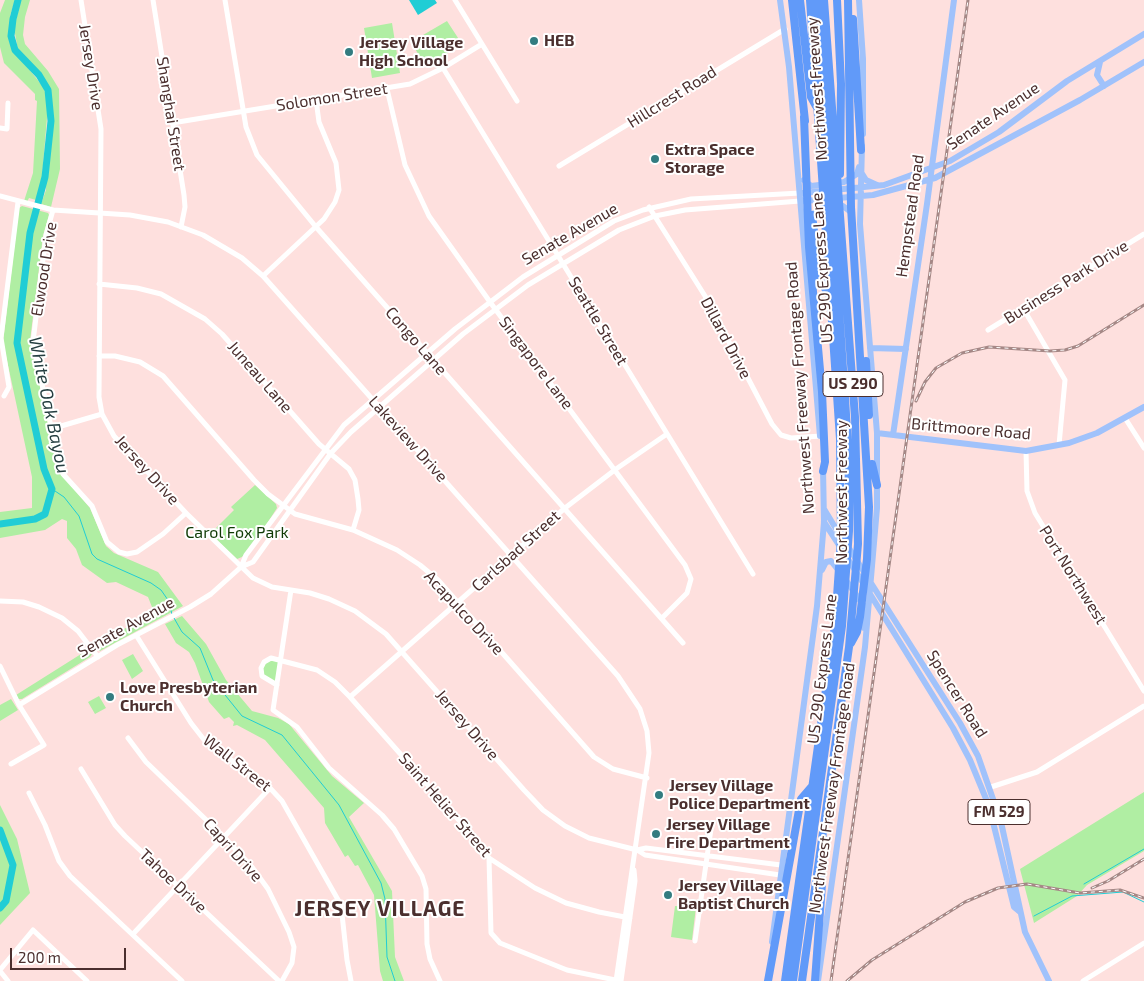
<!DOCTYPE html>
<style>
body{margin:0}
#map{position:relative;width:1144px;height:981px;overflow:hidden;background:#fee0de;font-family:"Exo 2",sans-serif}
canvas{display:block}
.scale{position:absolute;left:10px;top:948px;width:116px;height:22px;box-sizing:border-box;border:2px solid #4b2f2e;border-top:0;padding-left:6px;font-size:15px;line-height:18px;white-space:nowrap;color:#4b2f2e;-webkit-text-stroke:4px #fff;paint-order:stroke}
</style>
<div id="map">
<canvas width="1144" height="981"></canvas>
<div class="scale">200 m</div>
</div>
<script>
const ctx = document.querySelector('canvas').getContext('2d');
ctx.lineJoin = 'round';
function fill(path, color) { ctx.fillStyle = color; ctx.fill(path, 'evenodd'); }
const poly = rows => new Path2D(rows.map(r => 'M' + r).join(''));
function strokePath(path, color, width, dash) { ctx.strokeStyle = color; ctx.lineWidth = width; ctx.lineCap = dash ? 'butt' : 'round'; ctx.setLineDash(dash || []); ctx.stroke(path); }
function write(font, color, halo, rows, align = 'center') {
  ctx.font = font + ' "Exo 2",sans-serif'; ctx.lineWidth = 4; ctx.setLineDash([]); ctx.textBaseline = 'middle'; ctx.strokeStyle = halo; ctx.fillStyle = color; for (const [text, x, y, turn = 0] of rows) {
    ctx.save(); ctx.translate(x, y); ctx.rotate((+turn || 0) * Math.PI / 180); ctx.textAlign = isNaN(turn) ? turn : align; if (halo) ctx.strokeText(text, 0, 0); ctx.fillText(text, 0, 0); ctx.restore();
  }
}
fill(poly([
 [5,0,15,0,10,16,13,49,44,88,48,106,42,177,36,200,29,198,27,202,24,201,33,173,37,101,35,100,35,94,4,63,0,47,0,13],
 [21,0,30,0,25,17,23,35,25,44,48,71,59,89,60,169,51,207,41,204,46,190,45,182,53,130,50,88,38,70,23,57,18,50,14,28],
 [447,21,462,44,426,67,411,42],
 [392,23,400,73,372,78,364,28],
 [22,206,48,213,49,215,43,236,30,341,58,470,90,508,106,546,114,553,158,572,183,606,100,651,94,646,154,612,148,597,116,582,107,583,82,565,76,549,67,538,67,521,62,519,45,530,0,538,0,512,32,508,32,477,3,342,19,208],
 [255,485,276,504,277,508,257,539,242,557,237,559,210,534,234,510,231,507],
 [182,616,206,644,226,680,252,711,278,718,289,724,332,776,364,803,349,817,392,891,395,957,404,981,383,981,380,971,374,895,358,865,355,866,348,855,345,857,325,823,324,808,265,740,237,725,233,726,234,722,229,717,224,719,209,702,195,663,189,652,176,643,165,624],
 [89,649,92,654,90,657,22,699,18,699,16,695],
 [133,654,143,671,132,679,122,660],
 [281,659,277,685,262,676,264,662],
 [99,696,106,708,95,714,88,702],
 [11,699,18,710,0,721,0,705],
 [1144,792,1144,851,1087,885,1077,896,1034,923,1020,869],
 [0,805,17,839,30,893,0,925],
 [675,906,696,907,692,940,671,937]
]), '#b0eea3');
fill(poly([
 [409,0,435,0,437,3,418,15]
]), '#20cdd5');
strokePath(poly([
 [52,489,64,497,79,516,92,554,97,559,151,583,161,590,168,600,172,614],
 [174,618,182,632,200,648,213,680,242,716,282,735,339,805,381,883,385,899,387,957,395,981],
 [1084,884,1144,849],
 [1034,916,1072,896,1123,892,1144,902]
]), '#20cdd5', 1);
strokePath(poly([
 [0,524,35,519,45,514,52,489,44,469,17,343,30,233,45,177,51,121,48,90,39,75,15,50,11,36,13,19,18,0],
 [0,830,13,865,6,901,0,908]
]), '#20cdd5', 7);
strokePath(poly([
 [81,0,101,129,99,397,102,414,114,436,186,513,253,578,272,587,310,593,329,599,355,611,386,634,524,790,543,810,565,826,589,838,637,850,645,855,780,875],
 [153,0,184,195,185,207,181,227],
 [225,0,246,127,257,155,316,227,683,643],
 [455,0,517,101],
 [443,68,753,574],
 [387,89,405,165,429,216,490,302,685,565,691,579,687,593,662,618],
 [172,123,410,84,443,68,482,44],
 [0,128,7,129,8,103],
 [559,166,785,29],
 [0,196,53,210,130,215,168,222,203,235,242,258,263,276,618,676,640,709,647,731,649,753,616,981],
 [649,207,705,296,772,424,781,435,791,438,821,436],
 [53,210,46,235,33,342,59,464,63,474,92,506,107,542,119,552,127,554,137,552,163,534,186,513],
 [263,276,324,219,335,202,339,190,336,163,319,122,316,100],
 [99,284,137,288,161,294,205,319,222,334,319,444,349,469,355,480,358,499,359,510,353,530],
 [1023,308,1065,380,1059,445],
 [988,330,1144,234],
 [99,356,115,356,140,362,163,376,254,480,268,494,295,514,353,530,397,550,420,565,438,580,594,757,613,769,647,778],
 [4,396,9,387,1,338,18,202],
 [1125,418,1144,448],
 [51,429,102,414],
 [1026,451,1027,491,1035,513,1144,691],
 [241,567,246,555,344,425,455,329,523,277,614,221,643,210,691,199,800,193],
 [291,590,273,710,297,727,329,768,382,815,394,829,422,876,426,889,427,944,430,959,440,981],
 [0,601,23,602,39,607,62,618,78,631,98,657],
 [136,635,191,723,205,741,270,788,282,801,341,905,347,960,351,981],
 [0,666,19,705,44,745,11,764],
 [277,685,262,676,261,668,264,662,271,658,317,670,335,682,350,697,480,844,489,858,535,888,566,903,599,912,630,918],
 [350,697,565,508,616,469,667,434],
 [19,705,117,645,190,607,211,594,241,567,253,562,331,453,351,432,463,334,528,285,619,230,655,216,685,210,800,201],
 [128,738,146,762,224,837,252,867,268,889,289,932,294,947,292,963,282,981],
 [81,769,115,825,125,836,279,981],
 [991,787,1037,772,1144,706],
 [29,793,45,825,59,861,70,876,182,981],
 [637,850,646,848,781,865],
 [489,858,491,933,500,943,567,970,620,981],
 [133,934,270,788],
 [695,941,711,829],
 [0,970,33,930,87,981],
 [0,971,8,981],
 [621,981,635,881,634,870],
 [1083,981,1144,943]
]), '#fff', 5);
strokePath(poly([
 [780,0,789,67,820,436],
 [859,0,863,59,863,134],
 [1100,62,1097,75,1104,86],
 [861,172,866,180,877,185],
 [804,180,811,186,844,182,857,174,859,167],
 [803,193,884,185,950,161,999,132,1067,81,1144,34],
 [804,201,873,195,935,178,1080,100,1144,62],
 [808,218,819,209,843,206,852,213],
 [870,348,906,349],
 [877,433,1026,451,1069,443,1097,433,1144,407],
 [893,435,927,204,954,0],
 [824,509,841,537],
 [824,522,841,548],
 [847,545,866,575],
 [846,556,865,586],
 [822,570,826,562,831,561,839,571],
 [845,579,864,606,864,628],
 [871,583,960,723,978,756,1001,822,1025,932,1049,981],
 [870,594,953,728,970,760,989,806,1014,907,1020,912],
 [772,942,817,606,824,522,823,468],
 [818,981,865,647,877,508,877,433,860,224,862,146]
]), '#a0c2fb', 6);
strokePath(poly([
 [792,0,805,121],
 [800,0,811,97,816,106],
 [837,0,841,84,840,174],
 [848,0,851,207,869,507,867,559,860,617,857,632,851,643],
 [853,19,861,150],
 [804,117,809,247,822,392,825,462,823,471],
 [812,215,820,280,829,295],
 [866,361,869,415],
 [872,464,877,485],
 [768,981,801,799,813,785],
 [785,981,835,625,841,539,840,439,810,0],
 [793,981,842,626,849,531,849,464,845,398,818,0],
 [802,981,849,647,858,544,855,417,824,0],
 [815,981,822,884,820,871]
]), '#619af9', 8);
const rail = poly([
 [916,401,925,382,936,368,962,353,989,347,1050,351,1065,350,1078,346,1144,305],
 [1092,888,1108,881,1144,859],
 [831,981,968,0],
 [847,981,872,960,965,902,998,888,1027,884,1080,893,1120,890,1144,898]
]);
strokePath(rail, '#a58886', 3);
strokePath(rail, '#fff', 1, [4]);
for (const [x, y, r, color] of [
 [534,41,5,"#337c80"],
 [349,52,5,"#337c80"],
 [655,159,5,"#337c80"],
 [110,697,5,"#337c80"],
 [659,795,5,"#337c80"],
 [656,834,5,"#337c80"],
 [668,895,5,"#337c80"]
]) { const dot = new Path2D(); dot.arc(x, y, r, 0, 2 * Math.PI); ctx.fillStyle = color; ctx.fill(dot); strokePath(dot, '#fff', 2); }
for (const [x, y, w] of [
 [853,384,60],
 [999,812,62]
]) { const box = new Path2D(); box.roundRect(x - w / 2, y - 12.5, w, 25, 4); ctx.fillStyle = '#fff'; ctx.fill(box); strokePath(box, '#4b2f2e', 1); }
write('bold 15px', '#4b2f2e', null, [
 ["US 290",853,384],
 ["FM 529",999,812]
]);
write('bold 16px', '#4b2f2e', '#fff', [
 ["HEB",544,41],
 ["Jersey Village",359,43],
 ["High School",359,61],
 ["Extra Space",665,150],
 ["Storage",665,168],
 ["Love Presbyterian",120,688],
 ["Church",120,706],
 ["Jersey Village",669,786],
 ["Police Department",669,804],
 ["Jersey Village",666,825],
 ["Fire Department",666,843],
 ["Jersey Village",678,886],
 ["Baptist Church",678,904]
], 'left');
write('16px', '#4b2f2e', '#fff', [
 ["Jersey Drive",91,67,81],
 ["Northwest Freeway",817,89,-94],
 ["Solomon Street",332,97,-9],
 ["Hillcrest Road",672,97,-32],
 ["Shanghai Street",171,114,81],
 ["Senate Avenue",993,116,-34],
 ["Hempstead Road",910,216,-82],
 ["Senate Avenue",570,234,-30],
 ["US 290 Express Lane",822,268,-94],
 ["Elwood Drive",44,269,-81],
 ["Business Park Drive",1066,282,-32],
 ["Seattle Street",598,321,59],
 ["Dillard Drive",726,338,62],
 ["Congo Lane",416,341,49],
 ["Singapore Lane",536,363,53],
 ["Juneau Lane",260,377,49],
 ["Northwest Freeway Frontage Road",800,388,-94],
 ["Brittmoore Road",971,429,5],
 ["Lakeview Drive",408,439,48],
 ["Jersey Drive",147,470,48],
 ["Northwest Freeway",842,492,-90],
 ["Carlsbad Street",516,551,-42],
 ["Port Northwest",1073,575,58],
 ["Acapulco Drive",464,613,47],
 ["Senate Avenue",126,627,-29],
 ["US 290 Express Lane",822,669,-83],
 ["Spencer Road",957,694,58],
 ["Jersey Drive",467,725,49],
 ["Wall Street",237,763,38],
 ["Northwest Freeway Frontage Road",832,788,-82],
 ["Saint Helier Street",445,805,49],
 ["Capri Drive",233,850,48],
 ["Tahoe Drive",173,881,43]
]);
write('16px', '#0f3a04', '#fff', [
 ["Carol Fox Park",237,533]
]);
write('italic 18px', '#263f41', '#fff', [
 ["White Oak Bayou",49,405,78]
]);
ctx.letterSpacing = '1px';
write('bold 21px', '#4b2f2e', '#fff', [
 ["JERSEY VILLAGE",380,909]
]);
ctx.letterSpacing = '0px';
</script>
